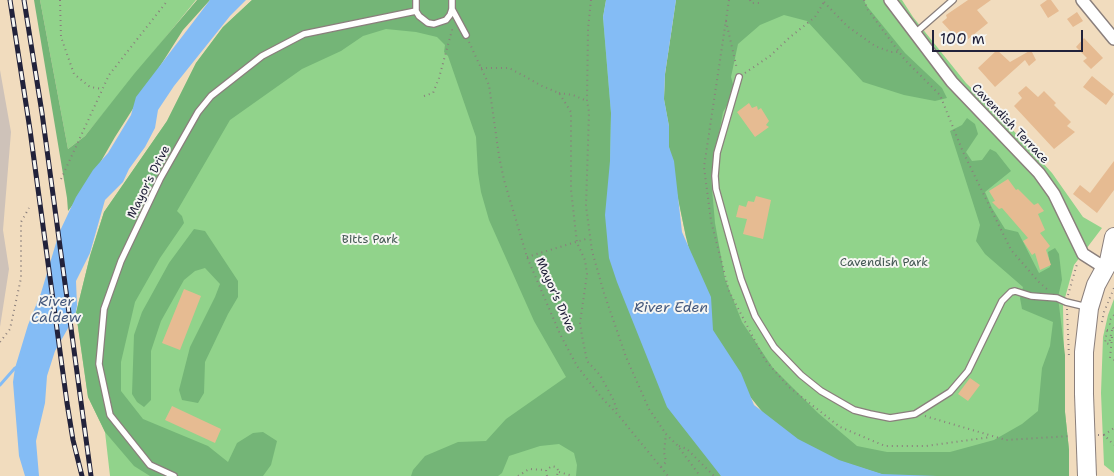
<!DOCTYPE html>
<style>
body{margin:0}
#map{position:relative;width:1114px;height:476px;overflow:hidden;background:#f1dcbe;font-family:"Shantell Sans",sans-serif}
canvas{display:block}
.scale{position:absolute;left:932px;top:30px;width:151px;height:22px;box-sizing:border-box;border:2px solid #22223b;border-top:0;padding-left:6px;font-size:15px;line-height:18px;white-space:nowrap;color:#22223b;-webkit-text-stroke:4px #f6f6f2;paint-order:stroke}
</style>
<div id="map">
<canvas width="1114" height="476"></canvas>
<div class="scale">100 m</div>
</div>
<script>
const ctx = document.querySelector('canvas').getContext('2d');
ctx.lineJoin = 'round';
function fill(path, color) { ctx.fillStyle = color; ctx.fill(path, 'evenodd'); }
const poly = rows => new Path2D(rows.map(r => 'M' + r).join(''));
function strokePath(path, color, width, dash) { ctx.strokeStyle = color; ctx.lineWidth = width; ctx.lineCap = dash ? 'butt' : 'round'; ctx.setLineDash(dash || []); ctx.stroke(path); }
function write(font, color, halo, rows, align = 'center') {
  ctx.font = font + ' "Shantell Sans",sans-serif'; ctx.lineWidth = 4; ctx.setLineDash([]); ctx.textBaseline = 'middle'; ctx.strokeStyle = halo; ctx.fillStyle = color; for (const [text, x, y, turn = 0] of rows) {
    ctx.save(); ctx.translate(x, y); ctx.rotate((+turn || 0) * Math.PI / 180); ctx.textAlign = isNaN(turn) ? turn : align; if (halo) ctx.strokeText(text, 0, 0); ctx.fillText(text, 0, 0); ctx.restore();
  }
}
fill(poly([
 [0,70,11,132,3,230,9,269,0,327]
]), '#cec2b9');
fill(poly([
 [40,0,196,0,85,136,68,149],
 [252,0,606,0,603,17,721,476,110,476,105,432,88,397,76,313,90,256,104,212,167,121,196,63,223,27],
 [676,0,902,0,913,17,966,83,1000,116,1052,173,1083,217,1102,228,1074,265,1063,305,1065,412,1069,450,1069,476,931,476,805,450,686,237,673,174,669,147,669,126,664,99],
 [1114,299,1114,473,1104,465,1101,393,1103,337,1108,315]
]), '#91d38b');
fill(poly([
 [34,0,40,0,68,149,85,136,134,74,197,0,210,0,183,30,115,137,85,189,68,211,67,198],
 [252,0,606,0,603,17,611,113,610,161,721,476,576,476,577,465,574,453,559,444,540,446,509,456,502,473,498,476,411,476,413,470,425,456,458,442,486,441,506,419,566,377,534,321,489,220,481,192,478,173,476,137,448,56,444,52,445,45,437,37,416,32,386,29,363,36,341,51,302,69,230,120,177,211,182,216,184,223,160,258,135,302,121,362,121,391,143,419,208,446,228,462,237,443,253,433,263,432,277,441,271,465,263,476,150,476,134,466,105,432,88,397,76,313,90,256,104,212,167,121,196,63,223,27],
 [676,0,864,0,866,5,905,53,942,88,947,98,935,101,904,95,863,82,807,21,784,15,760,25,738,44,731,77,735,92,723,112,711,178,715,223,725,279,742,322,773,368,818,413,857,446,887,452,950,452,994,440,1022,424,1038,411,1042,368,1050,346,1053,322,1022,309,1020,298,1023,287,985,254,976,241,980,225,950,131,962,125,967,118,975,124,978,134,966,152,972,161,982,160,990,149,996,152,1011,171,985,192,992,208,1005,229,1018,232,1039,273,1050,267,1048,252,1055,248,1059,254,1062,280,1058,297,1065,355,1065,412,1069,450,1069,476,887,476,805,450,772,424,735,378,715,341,697,283,686,237,673,174,669,147,669,126,664,99,665,74],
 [194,229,205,231,238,281,238,297,228,314,205,362,204,393,198,403,182,400,179,390,190,347,215,297,220,284,205,268,195,271,184,280,161,321,151,351,151,400,144,407,137,402,132,394,134,335,142,312,169,263]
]), '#74b577');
fill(poly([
 [210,0,246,0,230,16,174,86,158,110,155,128,145,147,129,169,123,182,105,200,90,253,76,281,77,306,75,316,55,351,47,376,45,403,36,441,39,476,25,476,19,456,13,382,15,368,28,325,41,293,59,233,76,197,93,170,108,153,131,115,136,97],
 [606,0,676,0,665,74,664,99,669,126,669,147,674,161,682,232,711,297,713,330,741,373,754,405,798,439,839,460,882,474,937,476,721,476,667,407,617,282,609,258,605,215,610,161,611,113,603,17]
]), '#84bcf5');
strokePath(poly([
 [0,385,15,368,19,366]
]), '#84bcf5', 3);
fill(poly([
 [968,0,991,0,977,10,988,23,962,44,942,22,947,18,946,15],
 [1047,0,1051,0,1059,11,1048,18,1040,5],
 [1077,12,1083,21,1073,27,1067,19],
 [1084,38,1103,58,1091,69,1083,61,1087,58,1076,47],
 [997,50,1010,62,1031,50,1036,60,1029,66,1025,60,995,87,978,68],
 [1092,76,1114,94,1106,105,1083,87],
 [1026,86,1038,97,1044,91,1056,103,1054,105,1071,122,1067,126,1075,132,1054,149,1014,106,1022,98,1018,93],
 [749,103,752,108,757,106,758,110,761,108,769,121,766,125,769,127,755,137,737,112],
 [1114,161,1114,190,1097,213,1073,194,1080,185,1090,193],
 [1008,179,1016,190,1018,189,1034,205,1038,203,1044,211,1038,214,1045,230,1040,233,1050,246,1046,250,1051,265,1040,270,1035,253,1032,255,1023,241,1028,238,1002,208,999,209,992,202,995,201,989,191],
 [756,196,771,200,763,239,743,234,747,219,736,217,739,205,746,207,748,201,754,202],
 [184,289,201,296,180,350,162,343],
 [970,378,980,385,968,401,958,394],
 [172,406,221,429,215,443,165,420]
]), '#e6bb92');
const lane = poly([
 [416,0,416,11,419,16,428,23,434,24,446,20,450,15,452,9,452,0],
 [452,9,466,35],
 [914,34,953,0],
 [739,77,717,153,715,176,716,189,741,279,755,316,774,347,801,375,821,391,854,410,870,414,890,418,915,414,950,392,968,371,1002,301,1011,292,1015,291,1031,296,1057,298,1066,302,1087,307],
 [174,476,150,465,110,415,99,364,104,309,121,261,160,179,198,112,211,96,262,56,304,34,416,11]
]);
const street = poly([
 [890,0,952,82,1039,173,1054,194,1083,254,1105,268],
 [1082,0,1114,39]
]);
const primary = poly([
 [1109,261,1114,237],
 [1084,394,1084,352,1089,308,1096,285,1109,261,1114,256]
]);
strokePath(lane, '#8a7f7c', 8);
strokePath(street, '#8a7f7c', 14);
strokePath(primary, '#8a7f7c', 20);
strokePath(poly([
 [60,0,61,37,74,74,90,87,103,89],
 [591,0,588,29,587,101,589,112,586,206,592,251,604,293,626,357,649,409,666,434,677,445,700,476],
 [729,0,704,167,711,221,729,291,765,360,789,387,840,427,885,446,926,446,991,437],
 [750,0,751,3,761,3],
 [864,0,868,10,905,60,940,95,963,152,1011,250,1039,282,1048,290],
 [824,2,847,26,875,46,891,52,899,52],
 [726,21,737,69],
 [469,42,489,85,499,156,504,180,527,257,560,334,577,366,602,398,619,416,668,476],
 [481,68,509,68,526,77,542,86,559,93,571,112,571,190,577,243,585,260,587,274,580,323,582,336,587,361,600,375,613,399,618,413],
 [745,73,770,56,789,38,815,17,824,2,824,0],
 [559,93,573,95,587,101],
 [424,96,433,93,439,78,452,30,450,26],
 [61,179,109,75,168,0],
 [527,257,589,238],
 [1068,295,1077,264],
 [1067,309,1069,357],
 [1114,315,1110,320,1110,324,1114,329],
 [1102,322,1104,312,1114,288],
 [1107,330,1112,330,1109,344,1105,343,1107,330],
 [1112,337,1110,358,1114,360],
 [0,342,10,329,21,278,21,222,29,208],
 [925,416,1006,440,1071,436],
 [1098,435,1104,435,1114,445],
 [1104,435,1114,428],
 [679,446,687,449,714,476],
 [661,467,666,462,664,452,666,434],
 [559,472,573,476],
 [518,476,529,469,546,470],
 [547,476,546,470,552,466,556,467,558,470,557,476]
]), '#8a7f7c', 2, [1, 4]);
strokePath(lane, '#fff', 5.5);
strokePath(street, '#fff', 11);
strokePath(primary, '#fff', 18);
const rail = poly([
 [10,0,30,130,67,403,73,440,82,476],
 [24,0,42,113,91,476]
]);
strokePath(rail, '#22223b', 5);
strokePath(rail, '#f6f6f2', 3, [9]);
const primaryBridge = poly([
 [1084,394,1087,476]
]);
strokePath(primaryBridge, '#8a7f7c', 20, []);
strokePath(primaryBridge, '#fff', 18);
write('12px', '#22223b', '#f6f6f2', [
 ["Cavendish Terrace",1010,124,46],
 ["Mayor's Drive",149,182,-63],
 ["Mayor's Drive",555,295,66]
]);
write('12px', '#435753', '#f6f6f2', [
 ["Bitts Park",370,240],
 ["Cavendish Park",884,263]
]);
write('italic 14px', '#44587c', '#f6f6f2', [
 ["River",56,302],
 ["Caldew",56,318],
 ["River Eden",671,308]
]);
</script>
